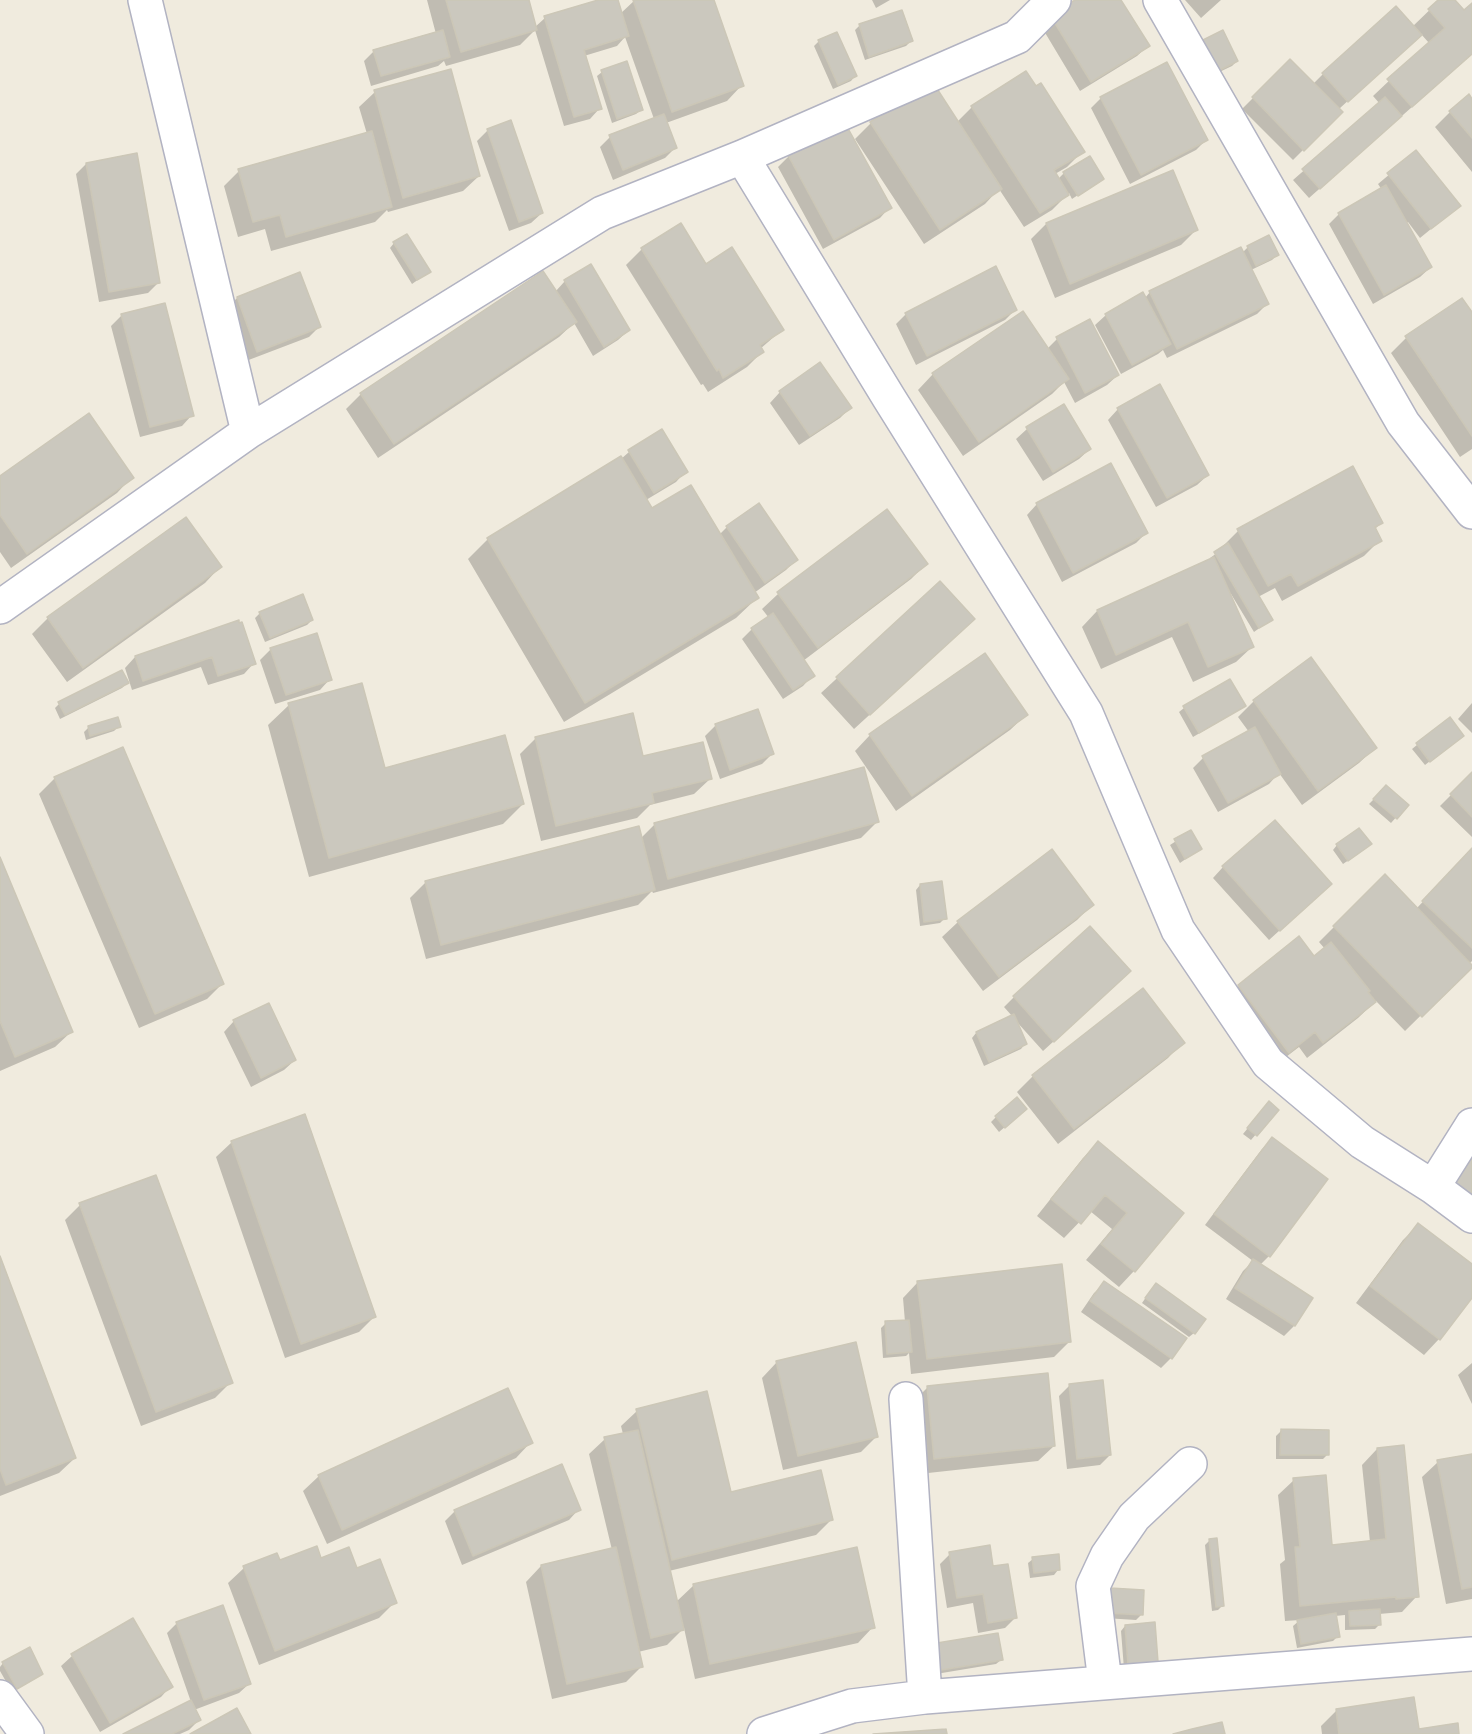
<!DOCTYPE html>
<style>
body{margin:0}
canvas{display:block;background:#f0ebde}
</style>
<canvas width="1472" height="1734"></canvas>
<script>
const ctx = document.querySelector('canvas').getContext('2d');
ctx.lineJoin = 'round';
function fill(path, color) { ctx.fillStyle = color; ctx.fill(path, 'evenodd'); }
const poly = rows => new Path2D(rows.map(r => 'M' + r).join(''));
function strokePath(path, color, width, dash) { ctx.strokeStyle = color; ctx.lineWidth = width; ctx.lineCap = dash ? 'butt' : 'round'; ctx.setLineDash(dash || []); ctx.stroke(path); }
fill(poly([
 [427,0,527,0,535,27,545,18,603,0,616,0,620,14,635,0,712,0,742,85,727,101,666,123,675,148,665,158,613,180,600,147,610,137,654,119,625,37,617,46,584,56,600,108,590,119,564,126,535,30,520,45,446,66,444,61,438,66,371,86,364,61,374,51,436,34],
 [872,0,890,0,876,8],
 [1078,0,1120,0,1148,46,1137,56,1080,91,1041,26],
 [1185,0,1221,0,1201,18],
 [1440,0,1453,0,1464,12,1472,5,1472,54,1309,198,1293,180,1380,104,1373,96,1429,43,1421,34,1339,109,1341,112,1293,160,1242,109,1290,61,1313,84,1323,74,1412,27],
 [860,25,911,41,906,46,865,60,855,30],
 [819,41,855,76,851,81,833,89,814,46],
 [1204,41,1237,61,1232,66,1213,75,1199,46],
 [602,72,641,110,636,114,612,123,597,76],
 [931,83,957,122,972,107,1035,89,1083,151,1067,167,1055,174,1058,179,1064,173,1102,179,1072,199,1069,193,1052,210,1024,227,999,189,985,204,924,244,855,139,871,123],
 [375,92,479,176,463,191,388,212,387,210,375,222,271,251,265,229,238,237,224,186,239,171,367,134,359,107],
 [1101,98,1206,140,1196,150,1130,184,1091,108],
 [1472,101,1472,172,1435,127,1450,112],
 [510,122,542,213,531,223,509,231,477,141,487,131],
 [845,125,890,207,880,218,823,249,778,167,789,156],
 [1416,152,1459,206,1420,238,1408,222,1406,223,1431,267,1420,277,1373,304,1329,224,1339,214,1382,190,1378,184],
 [86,164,158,283,148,293,99,302,76,174],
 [1046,224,1196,230,1181,245,1055,298,1031,239],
 [680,225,706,266,782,330,760,349,762,352,747,367,708,392,703,384,701,385,626,265,642,249],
 [394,243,429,272,412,284,390,248],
 [1248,247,1277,255,1272,260,1251,270,1267,304,1257,314,1167,358,1163,350,1158,354,1121,374,1095,325,1106,315,1145,298,1150,292,1242,253],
 [565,281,629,330,618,340,593,356,574,323,559,337,378,458,346,409,361,394,555,292],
 [237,298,319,327,309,337,246,361,227,308],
 [1016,309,1005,320,916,365,896,324,906,314],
 [122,315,192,415,182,426,140,437,111,326],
 [1472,315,1472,449,1460,457,1391,353,1406,338],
 [1057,339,1118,375,1107,385,1075,403,1064,382,1052,394,963,456,918,390,933,374,1047,349],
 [820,364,850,408,840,418,799,445,770,403,780,392],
 [1064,406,1090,449,1079,459,1043,481,1016,439,1027,429],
 [1118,409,1208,475,1197,485,1156,507,1108,420],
 [662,431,686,471,676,482,646,500,652,510,719,535,727,527,796,560,786,570,754,593,757,598,736,618,564,722,468,559,488,539,621,459,629,452],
 [132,477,117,493,11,568,0,552,0,478],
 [1037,504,1146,533,1136,543,1062,582,1027,515],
 [886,511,926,564,911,579,803,661,813,675,803,686,783,699,742,639,752,629,769,618,762,609,778,594],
 [186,519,220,567,205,583,67,682,32,634,48,618],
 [1381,523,1374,530,1380,540,1364,556,1282,601,1275,588,1258,597,1272,619,1254,632,1231,594,1229,595,1252,647,1236,662,1193,682,1172,637,1101,669,1082,627,1097,611,1211,560,1210,558,1224,548,1223,546,1238,531],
 [940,583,957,635,854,729,821,693],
 [260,613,312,620,307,625,265,642,255,618],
 [238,622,254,663,244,674,208,685,201,667,132,690,125,668,135,657],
 [271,649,330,679,320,690,275,704,260,660],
 [127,683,122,688,60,719,55,708,59,704],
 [1254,701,1375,748,1359,763,1302,805,1279,773,1269,784,1218,812,1193,768,1203,758,1249,732,1238,717],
 [1472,703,1472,733,1458,719],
 [289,705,384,770,523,804,503,824,309,877,268,725],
 [1244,706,1239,710,1193,737,1179,712,1184,708],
 [757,711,772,754,762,764,720,779,705,736,715,726],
 [1026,715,1010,730,896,811,855,751,870,735],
 [1449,719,1457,740,1425,765,1412,749],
 [119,726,114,731,86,740,84,732,89,727],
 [536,738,642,758,710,779,694,794,650,805,637,818,541,841,520,754],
 [1472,774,1472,837,1440,806],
 [55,778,222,984,207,999,139,1028,39,794],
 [1386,787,1407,805,1391,823,1369,804],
 [877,822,861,838,653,893,652,891,638,905,426,959,410,898,426,882,641,838,655,824],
 [1190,832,1200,849,1180,863,1170,845],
 [1337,845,1365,849,1343,864,1333,850],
 [1472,850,1472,961,1469,964,1471,966,1405,1031,1376,1001,1358,1018,1307,1058,1299,1047,1273,1067,1224,1001,1239,986,1314,958,1325,949,1319,942,1385,876,1416,909],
 [1052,851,1092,905,1077,920,983,991,942,937,958,922],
 [0,861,71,1032,55,1047,0,1071],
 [1223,867,1320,894,1269,940,1213,878],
 [920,885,945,918,940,923,920,926,916,890],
 [1119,982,1043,1051,1016,1021,1025,1044,1021,1049,984,1066,972,1038,976,1033,1012,1016,1004,1007,1014,997],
 [1143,990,1183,1042,1168,1058,1058,1144,1017,1092,1033,1076],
 [234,1021,295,1060,284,1070,251,1087,224,1032],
 [1265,1107,1277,1110,1251,1140,1243,1134],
 [1020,1114,999,1132,991,1122,996,1117],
 [1272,1139,1269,1256,1260,1265,1311,1298,1294,1326,1284,1336,1226,1299,1243,1271,1253,1261,1205,1225,1262,1149],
 [232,1142,374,1317,359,1332,285,1358,216,1157],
 [1098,1143,1182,1213,1134,1271,1119,1287,1086,1260,1112,1229,1090,1211,1064,1238,1037,1216,1083,1158],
 [80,1205,231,1382,215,1398,141,1426,65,1220],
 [1418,1225,1472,1266,1472,1296,1439,1339,1424,1355,1356,1303,1403,1240],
 [0,1260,75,1458,59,1473,0,1496],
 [918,1282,1069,1342,1054,1357,911,1374,909,1353,906,1356,883,1358,881,1328,886,1323,905,1322,903,1298],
 [1105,1283,1171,1358,1161,1368,1081,1312,1094,1293],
 [1151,1290,1194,1333,1189,1337,1142,1303],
 [777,1362,877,1436,861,1452,783,1470,762,1378],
 [1472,1363,1472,1404,1458,1375],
 [1069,1386,1110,1455,1100,1465,1067,1469,1059,1396],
 [928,1387,1054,1446,1038,1461,919,1474,912,1403],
 [637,1411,730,1494,831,1520,816,1535,669,1571,676,1602,694,1585,873,1627,858,1643,695,1679,684,1628,667,1645,638,1652,641,1667,626,1682,552,1699,526,1582,541,1566,612,1550,589,1454,605,1439,623,1434,621,1426],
 [1281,1431,1328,1454,1323,1459,1276,1459,1276,1436],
 [531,1442,516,1458,327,1544,303,1491,319,1476],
 [1377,1449,1417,1596,1402,1612,1379,1614,1380,1624,1375,1629,1345,1630,1345,1615,1335,1616,1338,1636,1333,1641,1297,1648,1293,1626,1300,1620,1285,1621,1280,1564,1285,1560,1278,1495,1294,1480,1330,1546,1370,1542,1362,1465],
 [1472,1455,1472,1599,1446,1604,1422,1477,1438,1462],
 [579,1509,569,1520,462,1565,445,1521,455,1511],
 [1210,1540,1223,1605,1218,1610,1212,1611,1205,1545],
 [950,1554,1015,1618,1005,1628,978,1633,973,1603,947,1608,940,1564],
 [1033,1559,1058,1570,1054,1575,1030,1578,1028,1563],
 [321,1560,356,1570,395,1602,379,1618,259,1665,228,1583,244,1568,279,1562],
 [1106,1594,1141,1615,1136,1620,1104,1618],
 [133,1620,171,1686,161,1697,100,1732,61,1666,72,1656],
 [177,1623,250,1683,239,1693,194,1710,199,1720,189,1730,180,1734,126,1734,191,1702,167,1633],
 [1125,1626,1157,1662,1152,1667,1124,1669,1121,1631],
 [933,1649,1001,1660,996,1664,936,1674],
 [3,1663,42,1673,12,1692,0,1671,0,1667],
 [1336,1711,1418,1731,1458,1734,1322,1734,1321,1726]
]), '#0003');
const building = poly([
 [446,0,529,0,537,30,461,52,446,0],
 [598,0,618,0,629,36,584,50,602,109,574,117,544,16,598,0],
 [633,0,714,0,744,86,672,112,633,0],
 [1075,0,1121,0,1150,46,1091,82,1050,15,1075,0],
 [1438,0,1455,0,1464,10,1472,3,1472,54,1412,107,1387,79,1445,28,1428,9,1438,0],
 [1396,6,1422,35,1348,102,1322,73,1396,6],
 [902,10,913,41,869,57,859,24,902,10],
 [443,30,450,57,381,76,373,50,443,30],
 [1223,30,1238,61,1218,71,1203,40,1223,30],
 [837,32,857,76,838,85,818,40,837,32],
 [1290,59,1343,112,1304,151,1252,97,1290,59],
 [627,61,643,110,617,119,601,70,627,61],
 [1167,62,1208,140,1141,175,1100,97,1167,62],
 [451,69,480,176,403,198,374,90,451,69],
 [1026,71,1036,86,1041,83,1085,152,1054,170,1069,195,1040,213,971,106,1026,71],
 [932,81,1002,189,940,230,870,122,932,81],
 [1469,94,1472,99,1472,138,1449,111,1469,94],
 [1385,97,1402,116,1320,189,1302,169,1385,97],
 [664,114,677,148,623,170,609,135,664,114],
 [511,120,543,213,519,222,487,129,511,120],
 [845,123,892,208,834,240,788,155,845,123],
 [372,131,392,207,286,237,280,215,253,222,238,169,372,131],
 [1416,150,1461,206,1431,229,1387,173,1416,150],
 [137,153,160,283,109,292,86,163,137,153],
 [1090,156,1104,179,1078,196,1063,172,1090,156],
 [1173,170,1198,230,1070,284,1046,223,1173,170],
 [1386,185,1432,267,1384,295,1338,213,1386,185],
 [681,223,706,264,732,247,784,330,760,345,764,352,723,378,719,369,717,371,641,248,681,223],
 [407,234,431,272,417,280,393,242,407,234],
 [1269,235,1279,255,1256,266,1247,246,1269,235],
 [1241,247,1269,304,1177,349,1149,291,1241,247],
 [591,264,630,330,604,347,564,280,591,264],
 [996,266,1017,310,927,356,905,313,996,266],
 [543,271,577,322,394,444,360,393,543,271],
 [300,272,321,327,257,352,237,297,300,272],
 [1143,292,1171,344,1132,365,1105,314,1143,292],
 [1462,298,1472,312,1472,436,1405,336,1462,298],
 [165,303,194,416,150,427,121,314,165,303],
 [1023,311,1069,379,979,442,932,373,1023,311],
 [1090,319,1119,375,1085,393,1056,337,1090,319],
 [820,362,852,408,810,436,779,391,820,362],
 [1160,384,1209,475,1167,498,1117,408,1160,384],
 [1064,404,1091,449,1053,472,1026,427,1064,404],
 [89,413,134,478,27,554,0,515,0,476,89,413],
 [662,429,688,472,654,493,628,450,662,429],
 [621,456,652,508,691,485,759,598,585,703,487,538,621,456],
 [1111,463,1148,533,1073,573,1036,503,1111,463],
 [1353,466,1383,523,1375,527,1382,541,1298,586,1291,574,1268,586,1237,529,1353,466],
 [759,503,798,560,765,583,726,526,759,503],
 [887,509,928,564,818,648,777,592,887,509],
 [186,517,222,567,83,668,47,617,186,517],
 [1228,543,1273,620,1259,628,1214,552,1228,543],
 [1214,557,1254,647,1208,667,1188,622,1116,655,1097,610,1214,557],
 [940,581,975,619,870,715,836,677,940,581],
 [303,594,313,620,270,638,259,612,303,594],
 [773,613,815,676,793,690,751,628,773,613],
 [239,620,239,623,242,622,256,664,218,676,212,657,143,681,135,656,239,620],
 [317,633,332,680,286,695,270,648,317,633],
 [985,653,1028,715,912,796,869,734,985,653],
 [1311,657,1377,748,1318,791,1253,700,1311,657],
 [122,670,129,683,65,715,58,702,122,670],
 [1230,679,1246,706,1199,733,1183,706,1230,679],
 [362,683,385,768,505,735,524,804,329,858,288,703,362,683],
 [758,709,774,754,730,770,715,724,758,709],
 [633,713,643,756,703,742,712,779,652,793,654,803,556,826,535,737,633,713],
 [118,717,121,727,90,736,88,726,118,717],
 [1450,717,1464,736,1430,762,1416,743,1450,717],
 [1255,727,1281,774,1228,803,1202,756,1255,727],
 [123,747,224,984,155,1014,54,777,123,747],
 [864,767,879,822,668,879,654,823,864,767],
 [1472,772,1472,817,1450,794,1472,772],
 [1386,785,1409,805,1397,819,1373,799,1386,785],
 [1275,820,1332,884,1280,931,1222,866,1275,820],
 [639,826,655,890,441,945,425,881,639,826],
 [1359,828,1372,844,1348,861,1336,844,1359,828],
 [1191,830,1202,849,1185,859,1174,839,1191,830],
 [1472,848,1472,948,1422,901,1472,848],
 [1052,849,1094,905,999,977,957,921,1052,849],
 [0,857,73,1032,15,1057,0,1021,0,857],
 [1385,874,1472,965,1472,968,1422,1017,1333,926,1385,874],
 [942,881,947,919,924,922,920,884,942,881],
 [1090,926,1131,971,1054,1042,1013,996,1090,926],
 [1299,936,1314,956,1331,942,1370,991,1368,992,1376,1002,1323,1043,1315,1032,1289,1053,1238,985,1299,936],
 [1143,988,1185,1043,1074,1129,1032,1075,1143,988],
 [269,1003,296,1060,261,1078,233,1020,269,1003],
 [1014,1014,1027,1044,989,1062,976,1032,1014,1014],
 [1017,1097,1027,1109,1005,1128,995,1116,1017,1097],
 [1269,1101,1279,1110,1257,1136,1247,1128,1269,1101],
 [305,1114,376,1317,301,1344,231,1141,305,1114],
 [1272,1137,1328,1179,1270,1257,1214,1214,1272,1137],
 [1098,1141,1184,1213,1135,1272,1101,1244,1127,1213,1105,1195,1081,1224,1051,1199,1098,1141],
 [1472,1145,1472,1198,1461,1187,1458,1189,1446,1176,1472,1145],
 [156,1175,233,1383,156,1412,79,1203,156,1175],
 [1418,1223,1472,1264,1472,1298,1440,1340,1370,1286,1418,1223],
 [0,1256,76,1458,6,1485,0,1469,0,1256],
 [1253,1259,1313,1298,1295,1326,1235,1288,1253,1259],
 [1062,1264,1071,1342,927,1359,917,1281,1062,1264],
 [1104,1281,1187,1338,1172,1359,1090,1301,1104,1281],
 [1156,1283,1206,1319,1195,1334,1145,1298,1156,1283],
 [909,1320,912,1352,887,1354,885,1321,909,1320],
 [856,1342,878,1437,798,1456,776,1361,856,1342],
 [1048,1373,1055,1446,934,1459,927,1386,1048,1373],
 [1103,1380,1111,1455,1077,1459,1069,1384,1103,1380],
 [508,1388,533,1443,342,1530,318,1475,508,1388],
 [707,1391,731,1492,821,1470,833,1520,672,1560,636,1409,707,1391],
 [1281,1429,1329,1430,1329,1455,1280,1455,1281,1429],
 [638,1430,684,1630,651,1638,604,1437,638,1430],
 [1404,1445,1419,1597,1396,1599,1396,1597,1300,1606,1295,1547,1300,1547,1293,1478,1326,1475,1332,1545,1386,1539,1377,1448,1404,1445],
 [1472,1454,1472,1587,1462,1589,1437,1460,1472,1454],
 [562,1464,581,1510,473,1556,454,1510,562,1464],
 [1217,1538,1224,1606,1216,1607,1209,1539,1217,1538],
 [990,1545,993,1566,1008,1564,1017,1618,988,1623,983,1594,957,1598,949,1552,990,1545],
 [317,1546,321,1558,349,1547,357,1568,380,1559,397,1603,275,1651,243,1566,277,1553,280,1560,317,1546],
 [616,1547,643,1667,567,1684,541,1565,616,1547],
 [857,1547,875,1628,710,1664,693,1584,857,1547],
 [1059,1554,1060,1570,1034,1573,1032,1557,1059,1554],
 [1110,1588,1144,1590,1143,1615,1108,1613,1110,1588],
 [223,1605,251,1684,204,1700,176,1622,223,1605],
 [1380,1609,1381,1625,1350,1626,1349,1611,1380,1609],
 [1336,1613,1340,1637,1301,1644,1297,1620,1336,1613],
 [133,1618,173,1687,110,1723,71,1654,133,1618],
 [1155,1622,1158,1662,1128,1664,1125,1625,1155,1622],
 [998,1633,1003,1660,941,1670,937,1643,998,1633],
 [30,1647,43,1674,17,1689,2,1662,30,1647],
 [1414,1697,1419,1729,1458,1723,1459,1734,1339,1734,1336,1709,1414,1697],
 [191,1700,201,1720,172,1734,123,1734,191,1700],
 [237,1708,251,1734,190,1734,237,1708],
 [1222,1722,1225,1734,1173,1734,1192,1729,1222,1722],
 [946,1729,947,1734,873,1734,946,1729]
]);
fill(building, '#cbc8be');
strokePath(building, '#ccc7b7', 1.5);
const minor = poly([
 [145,0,248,432],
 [1160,0,1403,423,1472,512],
 [742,157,889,398,1086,713,1178,930,1268,1063,1362,1142,1433,1187,1472,1216],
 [0,607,248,432,602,213,742,157,1017,37,1054,0],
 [1433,1187,1472,1125],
 [906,1399,925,1697],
 [1105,1682,1093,1586,1107,1556,1134,1517,1190,1464],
 [0,1697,27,1734],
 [764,1734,852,1706,925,1697,1472,1654]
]);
strokePath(minor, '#b2b3c2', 36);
strokePath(minor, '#fff', 33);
</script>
